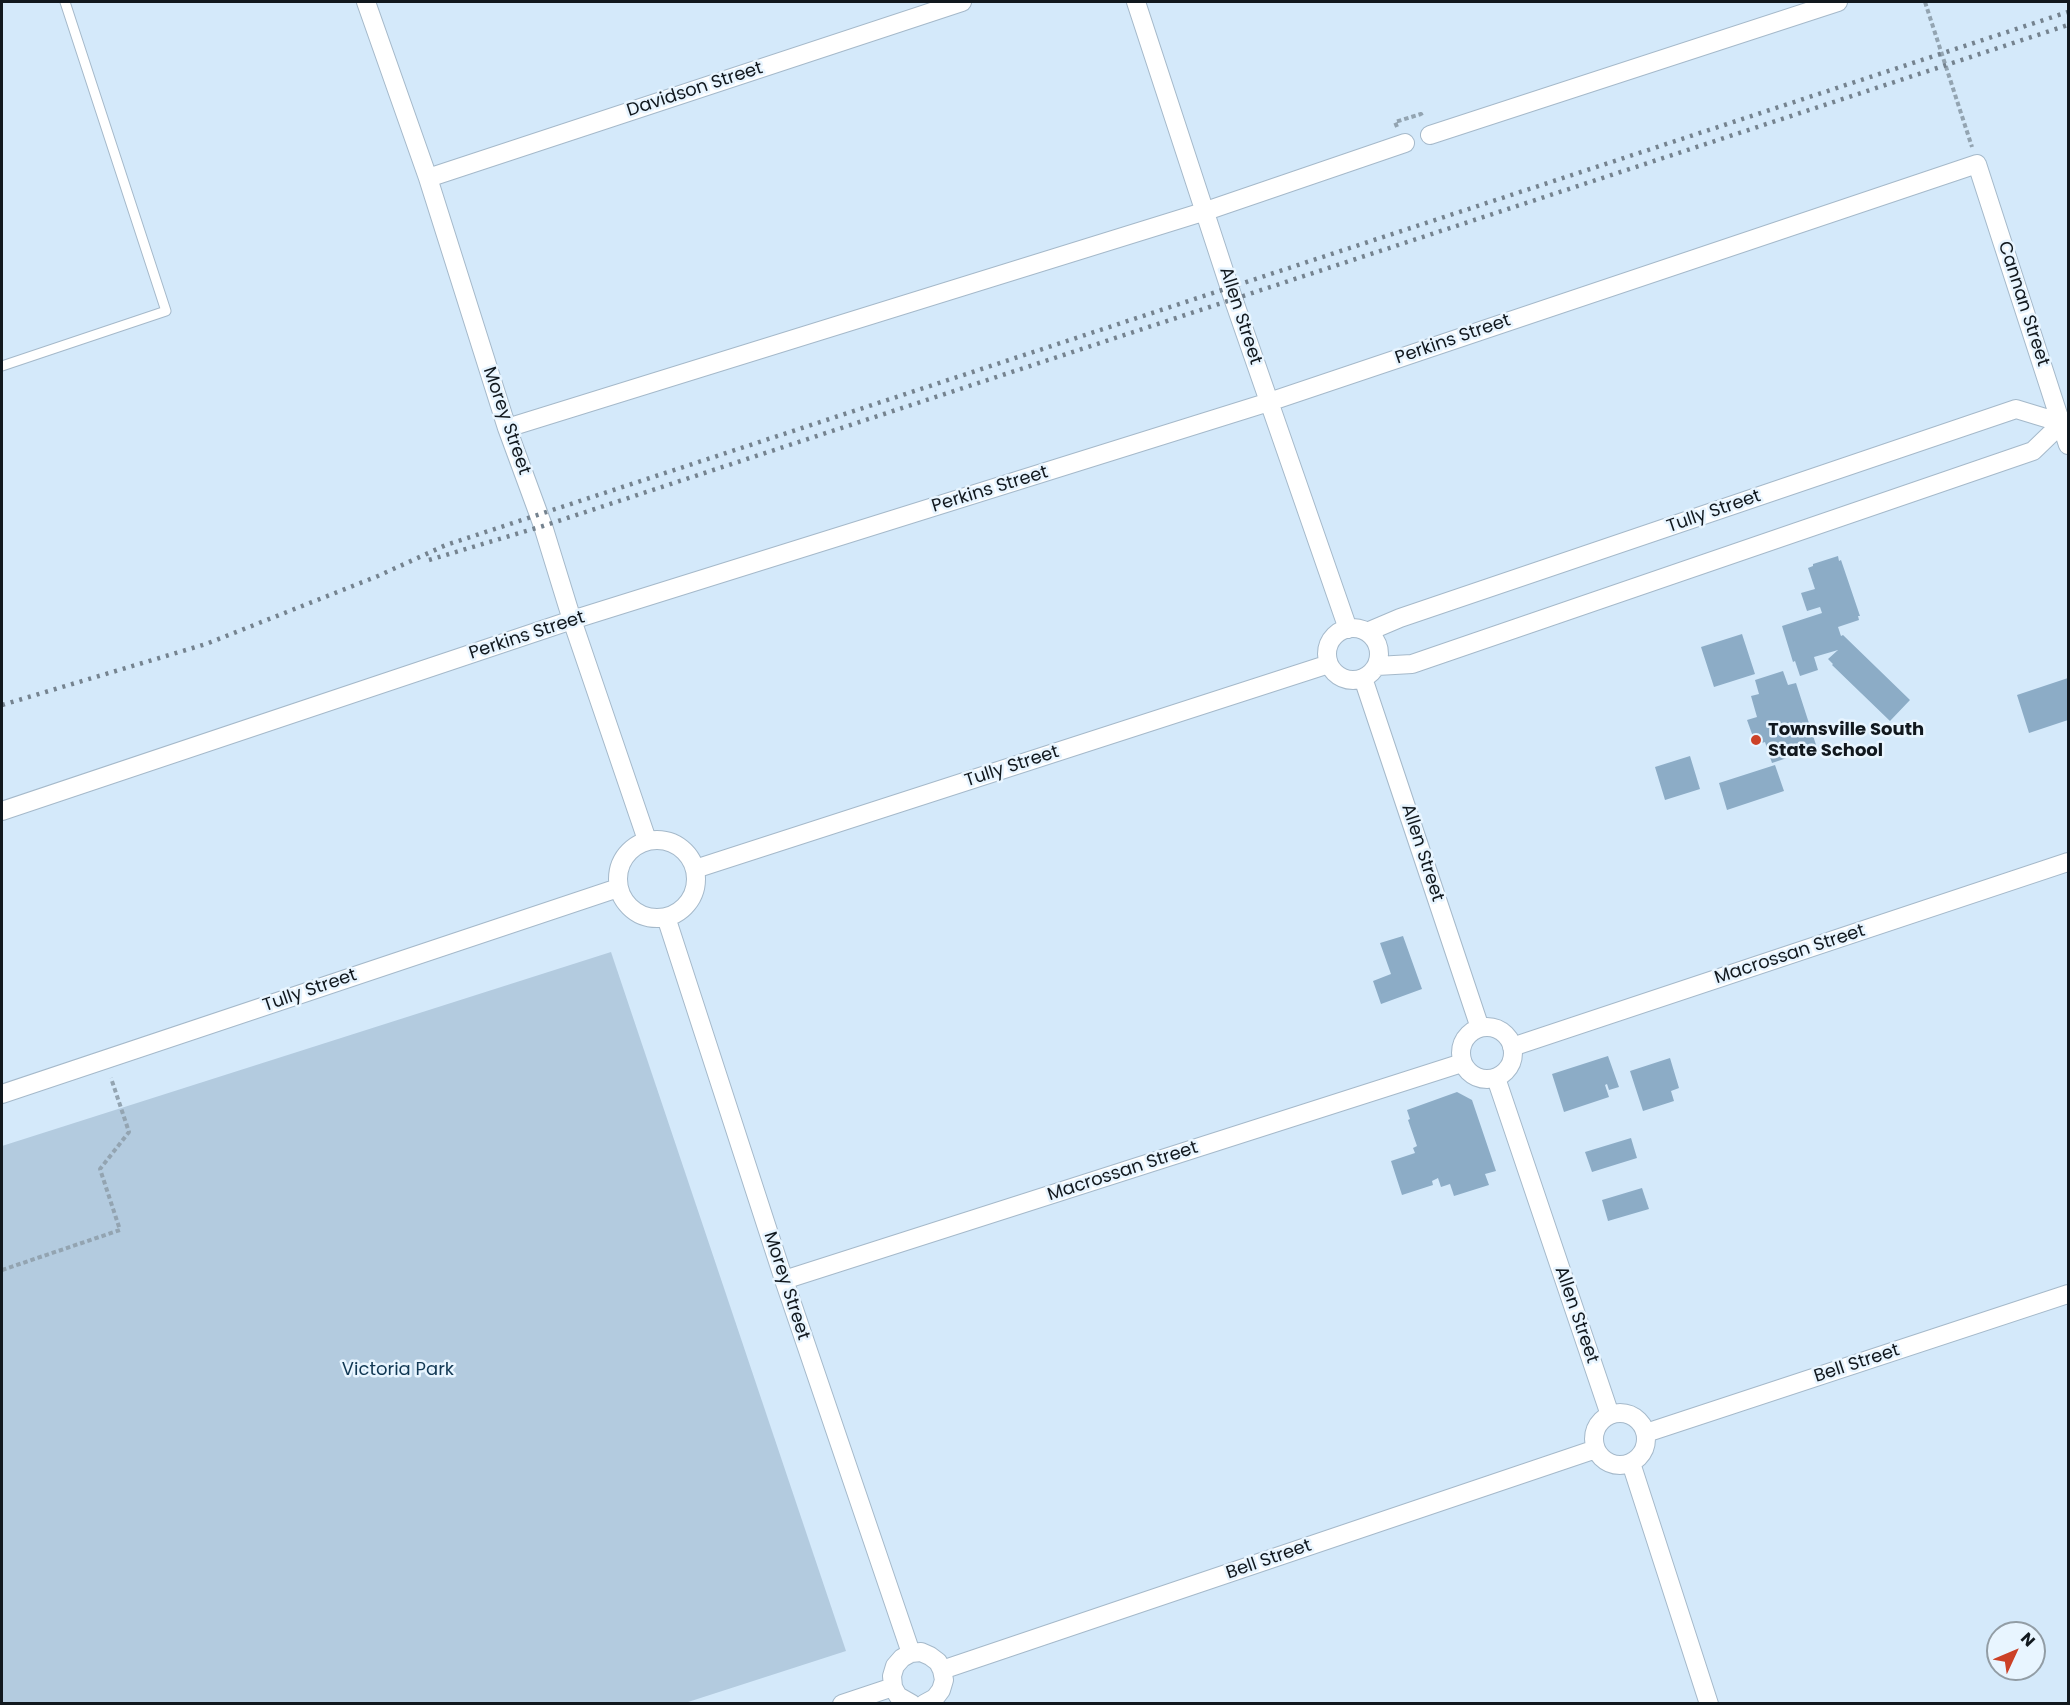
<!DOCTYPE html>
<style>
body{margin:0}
#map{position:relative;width:2070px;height:1705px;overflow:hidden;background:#d4e9fa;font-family:Poppins,sans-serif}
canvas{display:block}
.frame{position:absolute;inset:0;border:3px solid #11181e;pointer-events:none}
.north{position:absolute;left:1986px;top:1621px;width:60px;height:60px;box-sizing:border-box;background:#e8f5ff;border:2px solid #929da5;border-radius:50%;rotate:46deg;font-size:16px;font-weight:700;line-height:24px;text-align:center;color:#11181e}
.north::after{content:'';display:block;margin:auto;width:21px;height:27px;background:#cc4127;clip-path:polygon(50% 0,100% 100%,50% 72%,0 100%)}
</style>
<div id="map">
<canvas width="2070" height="1705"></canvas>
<div class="frame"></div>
<div class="north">N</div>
</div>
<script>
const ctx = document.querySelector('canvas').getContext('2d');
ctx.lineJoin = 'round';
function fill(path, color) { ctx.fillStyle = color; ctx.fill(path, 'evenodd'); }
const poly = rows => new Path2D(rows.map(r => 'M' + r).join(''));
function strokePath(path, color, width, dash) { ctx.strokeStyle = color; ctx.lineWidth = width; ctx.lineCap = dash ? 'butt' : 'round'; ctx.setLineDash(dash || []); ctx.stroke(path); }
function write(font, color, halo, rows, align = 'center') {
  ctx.font = font + ' Poppins,sans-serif'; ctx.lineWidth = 5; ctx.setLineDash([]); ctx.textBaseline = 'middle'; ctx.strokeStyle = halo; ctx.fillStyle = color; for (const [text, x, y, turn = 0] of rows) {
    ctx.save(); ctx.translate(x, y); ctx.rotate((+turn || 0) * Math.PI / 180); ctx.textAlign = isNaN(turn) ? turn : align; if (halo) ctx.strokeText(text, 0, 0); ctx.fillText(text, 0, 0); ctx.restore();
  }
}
fill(poly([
 [611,952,846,1651,685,1703,2,1703,2,1146]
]), '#b3cbdf');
fill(poly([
 [1838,556,1839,561,1841,560,1860,616,1858,616,1859,620,1838,627,1841,636,1843,635,1910,700,1890,721,1832,665,1833,664,1828,659,1838,650,1814,657,1818,670,1800,676,1795,661,1793,662,1782,626,1822,613,1820,607,1807,611,1801,593,1815,589,1808,568,1813,566,1813,564],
 [1742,634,1755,674,1714,687,1701,647],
 [1783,671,1788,685,1796,683,1817,748,1772,763,1765,742,1756,745,1747,720,1757,717,1751,696,1759,694,1755,680],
 [2068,678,2068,720,2029,733,2017,695],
 [1690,756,1700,789,1665,800,1655,767],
 [1775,765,1784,791,1727,810,1719,783],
 [1403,936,1422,989,1381,1004,1373,981,1391,974,1380,943],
 [1608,1056,1619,1087,1609,1090,1607,1084,1605,1085,1609,1097,1564,1112,1552,1074],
 [1670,1058,1679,1088,1671,1091,1674,1101,1643,1111,1630,1071],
 [1457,1092,1472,1100,1496,1171,1485,1174,1489,1185,1454,1196,1450,1184,1441,1187,1438,1178,1432,1181,1433,1185,1402,1195,1391,1161,1415,1153,1413,1148,1417,1146,1408,1120,1410,1119,1407,1110],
 [1631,1138,1637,1158,1592,1172,1585,1152],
 [1642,1188,1649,1209,1608,1221,1602,1200]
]), '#8cacc6');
const service = poly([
 [2,366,166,311,65,2]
]);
const minor = poly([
 [366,2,428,178,507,428,543,526,572,620,647,840],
 [1136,2,1233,298,1348,629],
 [1430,135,1838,2],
 [428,178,962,2],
 [507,428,1206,211,1405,143],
 '1327 654a26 26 0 1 1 52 0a26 26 0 1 1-52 0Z',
 [1367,632,1400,618,2016,409,2062,423],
 [1377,666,1412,664,2033,451,2062,423,2068,421],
 [1363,678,1480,1028],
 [2,811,572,620,1269,402,1977,164,2068,445],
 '618 879a39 39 0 1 1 78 0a39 39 0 1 1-78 0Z',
 [695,869,1329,664],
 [666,917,784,1280,911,1653],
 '1461 1053a26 26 0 1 1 52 0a26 26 0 1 1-52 0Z',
 [1512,1047,2068,862],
 [1496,1078,1610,1415],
 [2,1094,618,888],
 [784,1280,1462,1063],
 '1594 1439a26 26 0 1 1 52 0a26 26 0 1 1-52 0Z',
 [1646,1433,2068,1294],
 [1631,1463,1709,1704],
 [942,1670,1596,1449],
 [842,1704,893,1687],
 [912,1704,898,1696,893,1687,892,1676,895,1666,902,1658,911,1653,921,1652,930,1656,938,1662,942,1670,944,1680,941,1690,935,1698,924,1704]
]);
strokePath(service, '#a5b9ca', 11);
strokePath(minor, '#a5b9ca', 20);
strokePath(poly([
 [1925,2,1972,147],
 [1397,127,1395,122,1421,114,1423,118],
 [2,1270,120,1230,100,1169,129,1132,111,1078]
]), '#93a4b1', 4, [4.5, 3]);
strokePath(service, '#fff', 9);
strokePath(minor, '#fff', 18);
strokePath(poly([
 [429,560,543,526,2068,25],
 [2,705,206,644,378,576,446,545,2068,12]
]), '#75838f', 4.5, [3, 6]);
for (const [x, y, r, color] of [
 [1756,740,6,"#cc4127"]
]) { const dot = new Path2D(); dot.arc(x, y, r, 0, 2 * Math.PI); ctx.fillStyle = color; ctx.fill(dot); strokePath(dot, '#e8f5ff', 2); }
write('18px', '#11181e', '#e8f5ff', [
 ["Davidson Street",695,90,-18],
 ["Cannan Street",2023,304,72],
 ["Allen Street",1240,316,72],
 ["Perkins Street",1453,340,-19],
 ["Morey Street",506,421,71],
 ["Perkins Street",990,490,-17],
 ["Tully Street",1714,512,-19],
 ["Perkins Street",527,636,-18],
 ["Tully Street",1012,767,-18],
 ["Allen Street",1422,853,72],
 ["Macrossan Street",1790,955,-18],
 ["Tully Street",310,991,-19],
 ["Macrossan Street",1123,1172,-18],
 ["Morey Street",786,1286,72],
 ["Allen Street",1576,1315,71],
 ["Bell Street",1857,1364,-18],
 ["Bell Street",1269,1560,-19]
]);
write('bold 18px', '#11181e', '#e8f5ff', [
 ["Townsville South",1768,730],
 ["State School",1768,751]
], 'left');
write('18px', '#103753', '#e8f5ff', [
 ["Victoria Park",398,1370]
]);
</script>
